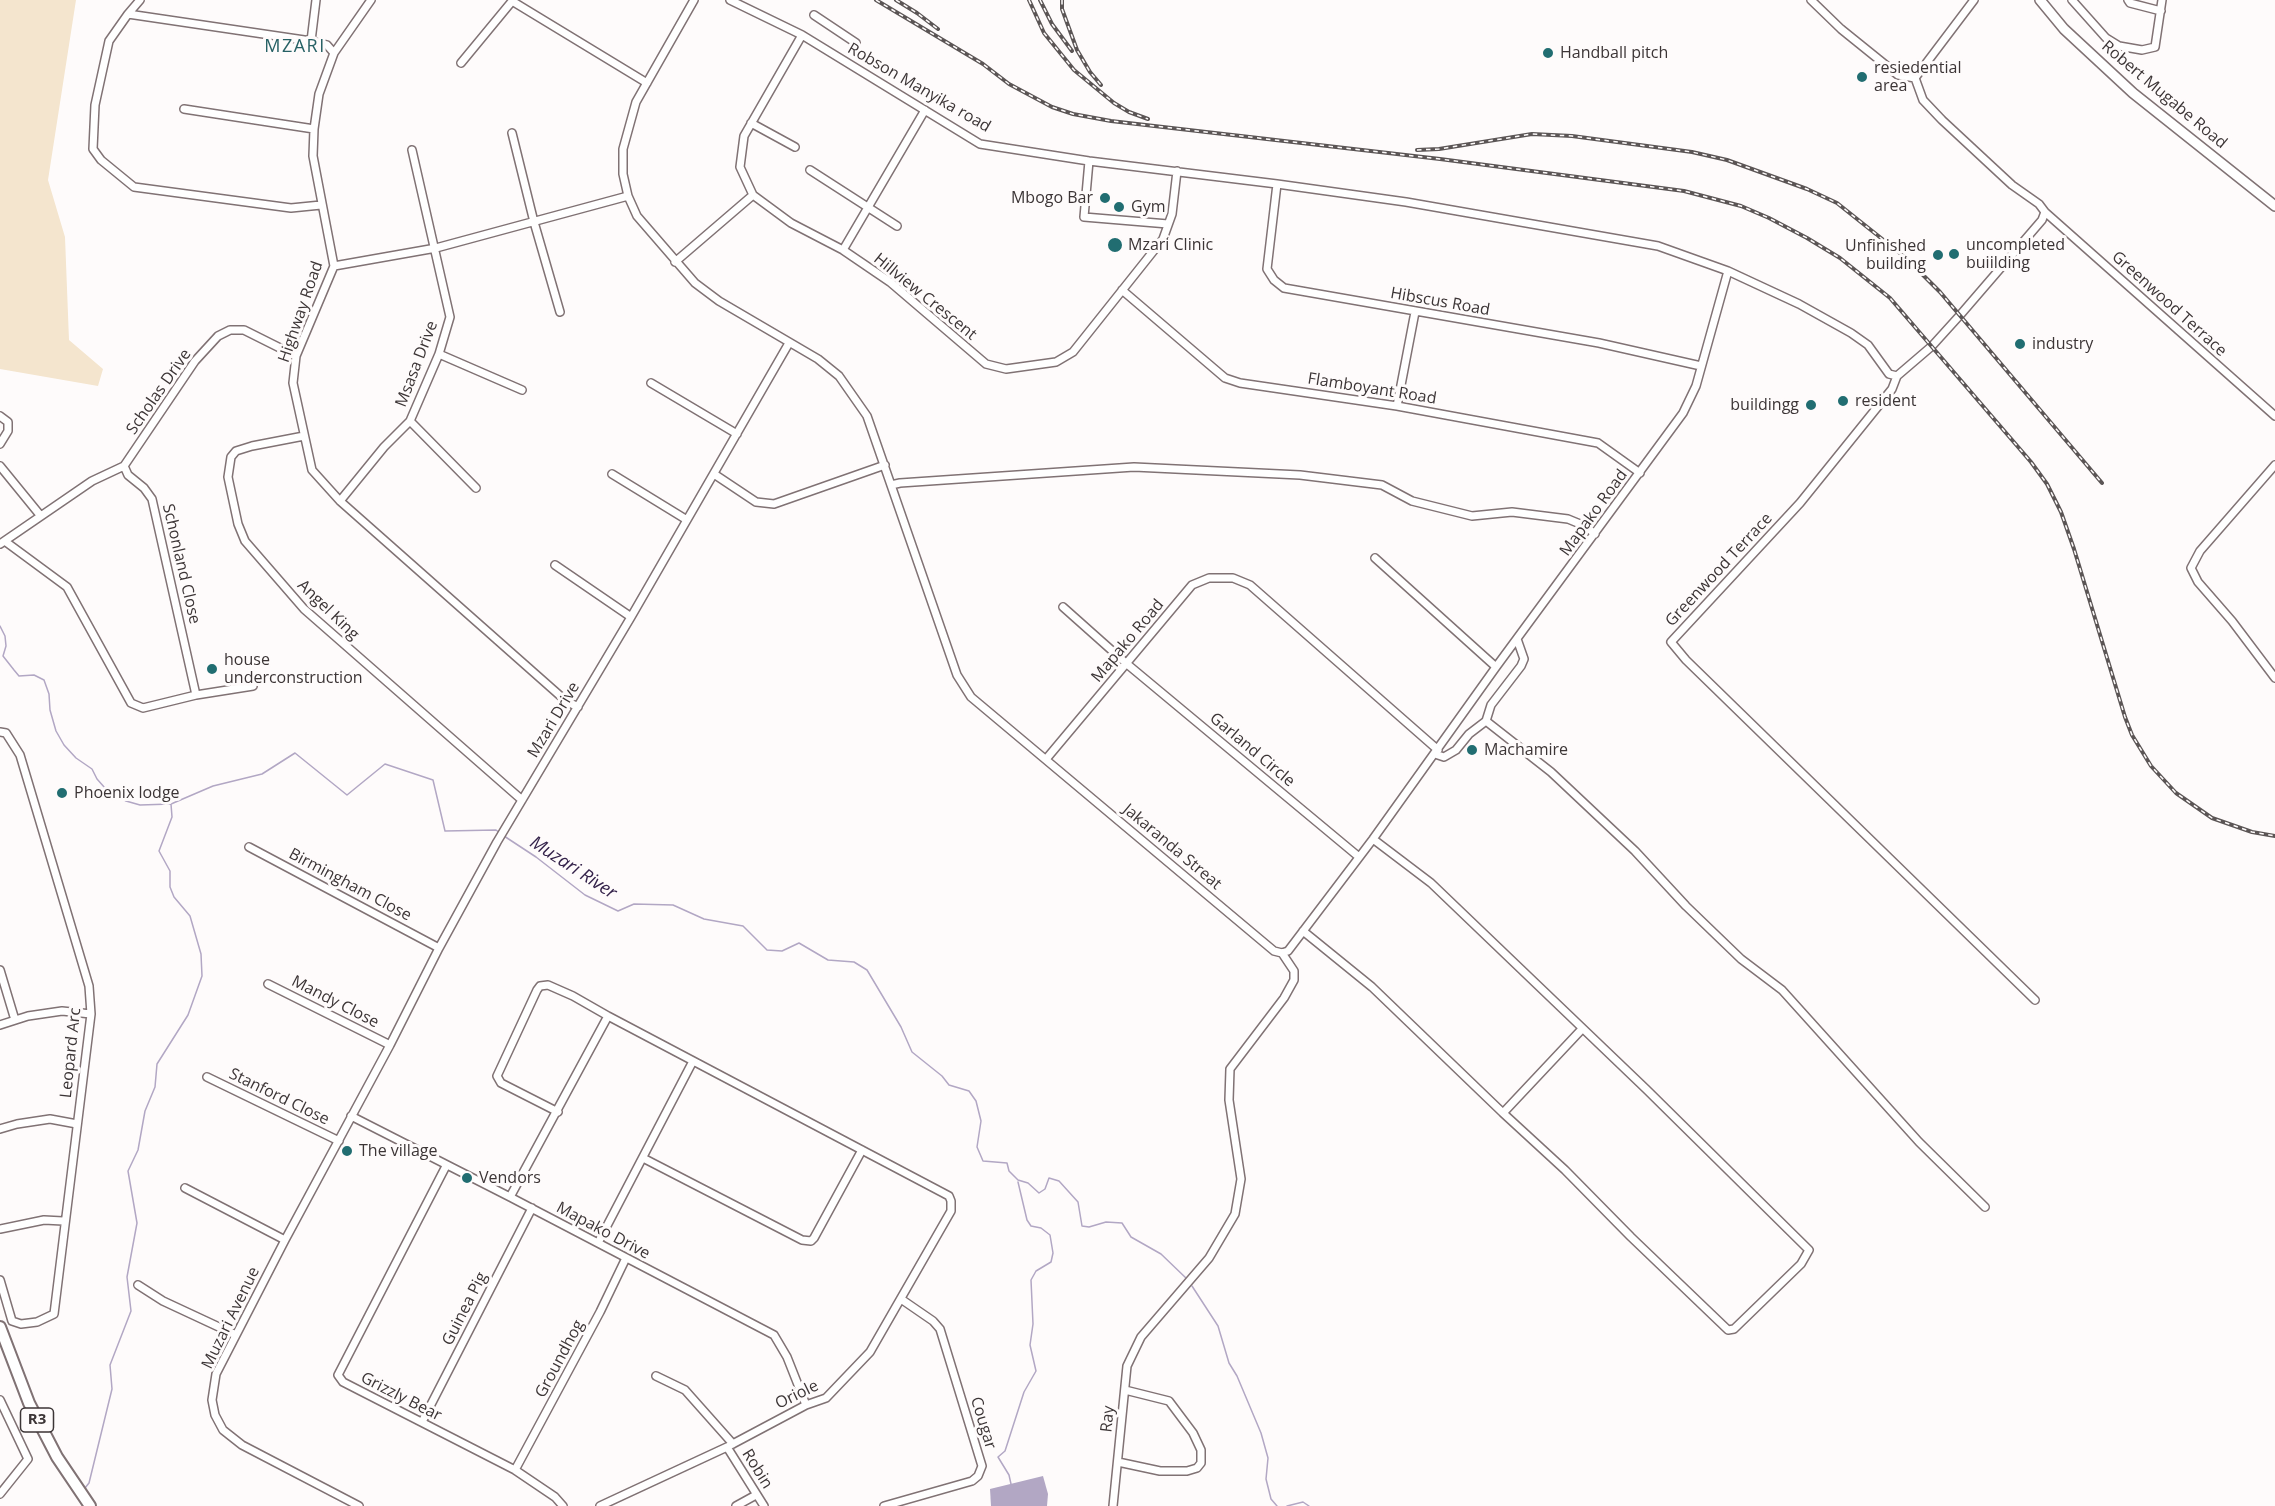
<!DOCTYPE html>
<style>
body{margin:0}
canvas{display:block;background:#fefbfb}
</style>
<canvas width="2275" height="1506"></canvas>
<script>
const ctx = document.querySelector('canvas').getContext('2d');
ctx.lineJoin = 'round';
function fill(path, color) { ctx.fillStyle = color; ctx.fill(path, 'evenodd'); }
const poly = rows => new Path2D(rows.map(r => 'M' + r).join(''));
function strokePath(path, color, width, dash) { ctx.strokeStyle = color; ctx.lineWidth = width; ctx.lineCap = dash ? 'butt' : 'round'; ctx.setLineDash(dash || []); ctx.stroke(path); }
function write(font, color, halo, rows, align = 'center') {
  ctx.font = font + ' "Open Sans",sans-serif'; ctx.lineWidth = 6; ctx.setLineDash([]); ctx.textBaseline = 'middle'; ctx.strokeStyle = halo; ctx.fillStyle = color; for (const [text, x, y, turn = 0] of rows) {
    ctx.save(); ctx.translate(x, y); ctx.rotate((+turn || 0) * Math.PI / 180); ctx.textAlign = isNaN(turn) ? turn : align; if (halo) ctx.strokeText(text, 0, 0); ctx.fillText(text, 0, 0); ctx.restore();
  }
}
fill(poly([
 [0,0,76,0,48,180,65,237,69,340,103,369,98,386,0,369]
]), '#f4e5ce');
fill(poly([
 [1043,1476,1048,1494,1047,1506,991,1506,990,1489]
]), '#b2a7c4');
strokePath(poly([
 [0,626,5,636,6,646,3,656,14,670,19,676,34,675,44,680,49,694,50,710,56,731,64,745,76,758,92,769,97,779,105,788,126,801,140,805,171,804,213,786,262,774,295,753,347,795,385,764,433,780,445,831,496,830,500,833],
 [504,836,536,857,585,895,618,911,634,904,673,905,704,919,743,926,767,950,782,951,799,943,828,960,854,962,867,970,901,1027,912,1052,942,1076,949,1085,969,1091,976,1101,981,1121,977,1147,983,1161,1007,1163,1009,1171,1018,1180,1028,1183,1039,1193,1045,1189,1049,1178,1059,1181,1078,1202,1082,1226,1089,1227,1106,1222,1122,1223,1131,1237,1161,1254,1187,1279],
 [1192,1286,1218,1326,1229,1363,1237,1376,1261,1433,1268,1458,1266,1479,1271,1499,1277,1506],
 [1011,1484,1009,1475,998,1457,1005,1451,1024,1392,1036,1371,1030,1345,1033,1324,1031,1280,1036,1271,1051,1262,1053,1253,1050,1235,1041,1228,1031,1226,1027,1220,1018,1182],
 [85,1488,89,1483,112,1389,110,1365,131,1311,127,1277,137,1223,128,1171,138,1150,145,1111,155,1087,157,1064,188,1015,202,976,201,954,190,916,174,897,170,887,170,871,159,851,172,817,171,804],
 [1287,1506,1303,1502,1309,1506]
]), '#b2a7c4', 1.5);
const minor = poly([
 [371,0,334,53,319,94,314,129,313,156,334,266,296,356,293,383,312,470,340,501,566,701,578,707],
 [694,0,636,102,623,149,623,174,628,196,637,216,695,283,719,301,818,359,839,376,867,416,957,675,971,697,1274,951,1282,953],
 [730,0,802,35,980,144,1089,161,1277,184,1406,202,1658,246,1728,271,1799,304,1851,333,1868,345,1889,374,1897,376],
 [1811,0,1841,29,1898,75,1915,78],
 [2072,0,2106,38,2119,46,2142,50,2155,47,2162,0],
 [2128,0,2130,3,2161,11],
 [512,1,647,83],
 [128,14,140,0],
 [814,15,856,43],
 [802,35,744,136,740,167,753,195,791,223,843,250,890,282,986,364,1006,369,1056,362,1073,352,1163,239,1172,214,1177,171],
 [311,41,316,0],
 [461,63,513,0],
 [1915,78,1923,100,1942,120,2012,185,2039,204,2045,212,2275,416],
 [1915,78,1974,0],
 [184,109,314,129],
 [751,123,795,147],
 [512,133,534,222,560,312],
 [1089,161,1084,217,1168,224],
 [810,170,897,226],
 [1277,184,1267,269,1274,280,1284,288,1599,343,1701,366],
 [321,205,291,208,134,187,101,160,93,149,95,105,109,41,128,14,311,41,327,45,334,53],
 [843,250,925,110],
 [675,262,753,195],
 [334,266,436,248,628,196],
 [1122,290,1225,378,1240,383,1397,406,1598,443,1640,473],
 [439,354,522,390],
 [651,383,737,434],
 [1397,406,1415,312],
 [0,416,8,422,8,431,0,444],
 [410,421,476,488],
 [304,436,252,446,236,451,231,457,228,477,238,524,245,541,304,609,522,800],
 [2275,465,2200,551,2191,568,2198,582,2232,621,2275,678],
 [0,466,40,515],
 [124,466,195,361,218,336,230,330,244,330,296,356],
 [612,474,687,520],
 [714,474,756,502,774,504,885,465],
 [891,485,900,483,1134,467,1300,475,1382,485,1412,501,1472,516,1512,512,1568,519,1585,526,1595,534],
 [340,501,384,447,410,421,439,354,450,317,412,150],
 [6,542,67,587,131,703,143,708,196,695],
 [0,544,92,481,124,466,128,475,144,488,152,499,196,695,253,686],
 [1375,558,1496,667],
 [555,565,631,617],
 [1063,607,1127,664,1359,857],
 [1486,721,1491,705,1521,666,1524,659,1517,639],
 [0,732,6,733,20,755,89,986,91,1014,54,1314,37,1322,21,1324,12,1321,0,1280],
 [1435,754,1444,757,1456,750,1469,734,1486,721,1551,772,1635,851,1686,906,1741,959,1782,990,1919,1142,1985,1207],
 [1047,758,1192,585,1209,578,1233,578,1250,585,1438,750],
 [249,847,439,948],
 [1303,931,1372,987,1503,1113,1565,1170,1631,1237,1728,1330,1734,1329,1801,1264,1809,1250,1646,1089,1431,883,1373,839],
 [1282,953,1288,951,1373,839,1496,667,1683,413,1696,386,1728,271],
 [0,970,15,1020],
 [268,984,390,1045],
 [2035,1000,1686,660,1671,642,1800,503,1892,389,1897,376,1932,346,1961,314,2042,220,2045,212],
 [0,1025,28,1016,62,1011,91,1014],
 [207,1077,339,1141],
 [558,1112,501,1083,497,1076,537,990,540,986,548,985,573,996,608,1016,949,1196,951,1201,951,1211,870,1352,826,1398,806,1405,727,1447,600,1506],
 [1503,1113,1582,1029],
 [351,1116,510,1197,774,1335,787,1357,806,1405],
 [0,1129,17,1124,50,1119,77,1124],
 [643,1158,802,1240,811,1241,814,1238,862,1150],
 [446,1166,338,1375,343,1382,515,1470,555,1497,563,1506],
 [185,1188,285,1240],
 [510,1197,608,1016],
 [0,1229,44,1220,63,1221],
 [598,1243,693,1061],
 [138,1285,163,1301,236,1335],
 [656,1376,685,1390,733,1444],
 [0,1400,28,1459,0,1494],
 [422,1422,532,1208],
 [727,1447,764,1506],
 [1118,1462,1160,1471,1187,1471,1197,1468,1201,1463,1201,1450,1193,1433,1169,1401,1125,1390],
 [515,1470,600,1312,626,1258],
 [359,1506,242,1445,223,1430,215,1415,212,1400,216,1374,285,1240,390,1045,439,948,497,842,631,617,789,343],
 [736,1506,756,1495],
 [884,1506,972,1481,978,1476,982,1466,940,1329,933,1321,901,1299],
 [1113,1506,1127,1366,1141,1337,1209,1258,1235,1214,1241,1179,1229,1100,1230,1069,1284,998,1294,980,1294,971,1282,953]
]);
const major = poly([
 [2040,0,2064,29,2133,93,2275,206]
]);
const highway = poly([
 [0,1327,29,1403,57,1457,90,1506]
]);
strokePath(minor, '#807274', 10);
strokePath(major, '#807274', 12);
strokePath(highway, '#807274', 14);
strokePath(minor, '#fff', 7);
strokePath(major, '#fff', 9);
strokePath(highway, '#fff', 10);
const rail = poly([
 [876,0,983,64,1009,84,1052,107,1073,114,1111,121,1440,159,1684,191,1741,206,1769,218,1807,238,1840,258,1890,298,2031,462,2047,484,2061,512,2074,549,2125,717,2132,735,2151,766,2176,793,2212,818,2252,832,2275,836],
 [896,0,917,13,938,29],
 [1029,0,1044,33,1074,70,1114,103,1129,112,1148,119],
 [1040,0,1052,24,1072,51],
 [1062,0,1062,9,1077,50,1090,72,1101,85],
 [1417,150,1439,149,1532,134,1572,136,1692,152,1727,160,1807,189,1837,203,1906,258,1940,292,2102,483]
]);
strokePath(rail, '#5b5555', 4);
strokePath(rail, '#fefbfb', 1.5, [4.5]);
for (const [x, y, r, color] of [
 [1548,53,6,"#216d71"],
 [1862,77,6,"#216d71"],
 [1105,198,6,"#216d71"],
 [1119,207,6,"#216d71"],
 [1115,245,8,"#216d71"],
 [1954,254,6,"#216d71"],
 [1938,255,6,"#216d71"],
 [2020,344,6,"#216d71"],
 [1843,401,6,"#216d71"],
 [1811,405,6,"#216d71"],
 [212,669,6,"#216d71"],
 [1472,750,6,"#216d71"],
 [62,793,6,"#216d71"],
 [347,1151,6,"#216d71"],
 [467,1178,6,"#216d71"]
]) { const dot = new Path2D(); dot.arc(x, y, r, 0, 2 * Math.PI); ctx.fillStyle = color; ctx.fill(dot); strokePath(dot, '#fefbfb', 2); }
for (const [x, y, w] of [
 [37,1420,33]
]) { const box = new Path2D(); box.roundRect(x - w / 2, y - 12, w, 24, 4.5); ctx.fillStyle = '#fefbfb'; ctx.fill(box); strokePath(box, '#3c3536', 1.5); }
write('bold 15px', '#3c3536', null, [
 ["R3",37,1420]
]);
write('16px', '#3c3536', '#fefbfb', [
 ["Handball pitch",1560,53],
 ["resiedential",1874,68],
 ["area",1874,86],
 ["Mbogo Bar",1093,198,"right"],
 ["Gym",1131,207],
 ["Mzari Clinic",1128,245],
 ["uncompleted",1966,245],
 ["buiilding",1966,263],
 ["Unfinished",1926,246,"right"],
 ["building",1926,264,"right"],
 ["industry",2032,344],
 ["resident",1855,401],
 ["buildingg",1799,405,"right"],
 ["house",224,660],
 ["underconstruction",224,678],
 ["Machamire",1484,750],
 ["Phoenix lodge",74,793],
 ["The village",359,1151],
 ["Vendors",479,1178]
], 'left');
write('16px', '#3c3536', '#fefbfb', [
 ["Robson Manyika road",919,88,30],
 ["Robert Mugabe Road",2164,95,40],
 ["Hillview Crescent",925,297,39],
 ["Hibscus Road",1440,302,10],
 ["Greenwood Terrace",2169,304,42],
 ["Highway Road",301,312,-71],
 ["Msasa Drive",417,364,-69],
 ["Flamboyant Road",1372,389,9],
 ["Scholas Drive",159,392,-55],
 ["Mapako Road",1594,513,-54],
 ["Schonland Close",181,564,77],
 ["Greenwood Terrace",1719,570,-47],
 ["Angel King",328,610,44],
 ["Mapako Road",1128,641,-50],
 ["Mzari Drive",554,720,-59],
 ["Garland Circle",1252,750,40],
 ["Jakaranda Streat",1172,847,40],
 ["Birmingham Close",350,885,28],
 ["Mandy Close",335,1002,27],
 ["Leopard Arc",71,1053,-84],
 ["Stanford Close",279,1097,26],
 ["Mapako Drive",603,1231,28],
 ["Guinea Pig",465,1309,-63],
 ["Muzari Avenue",231,1318,-64],
 ["Groundhog",560,1359,-62],
 ["Oriole",797,1395,-26],
 ["Grizzly Bear",401,1397,27],
 ["Ray",1108,1419,-84],
 ["Cougar",983,1423,73],
 ["Robin",757,1469,58]
]);
ctx.letterSpacing = '1.5px';
write('18px', '#276165', '#fefbfb', [
 ["MZARI",295,47]
]);
ctx.letterSpacing = '0px';
write('italic 18px', '#34224a', '#fefbfb', [
 ["Muzari River",573,868,33]
]);
</script>
